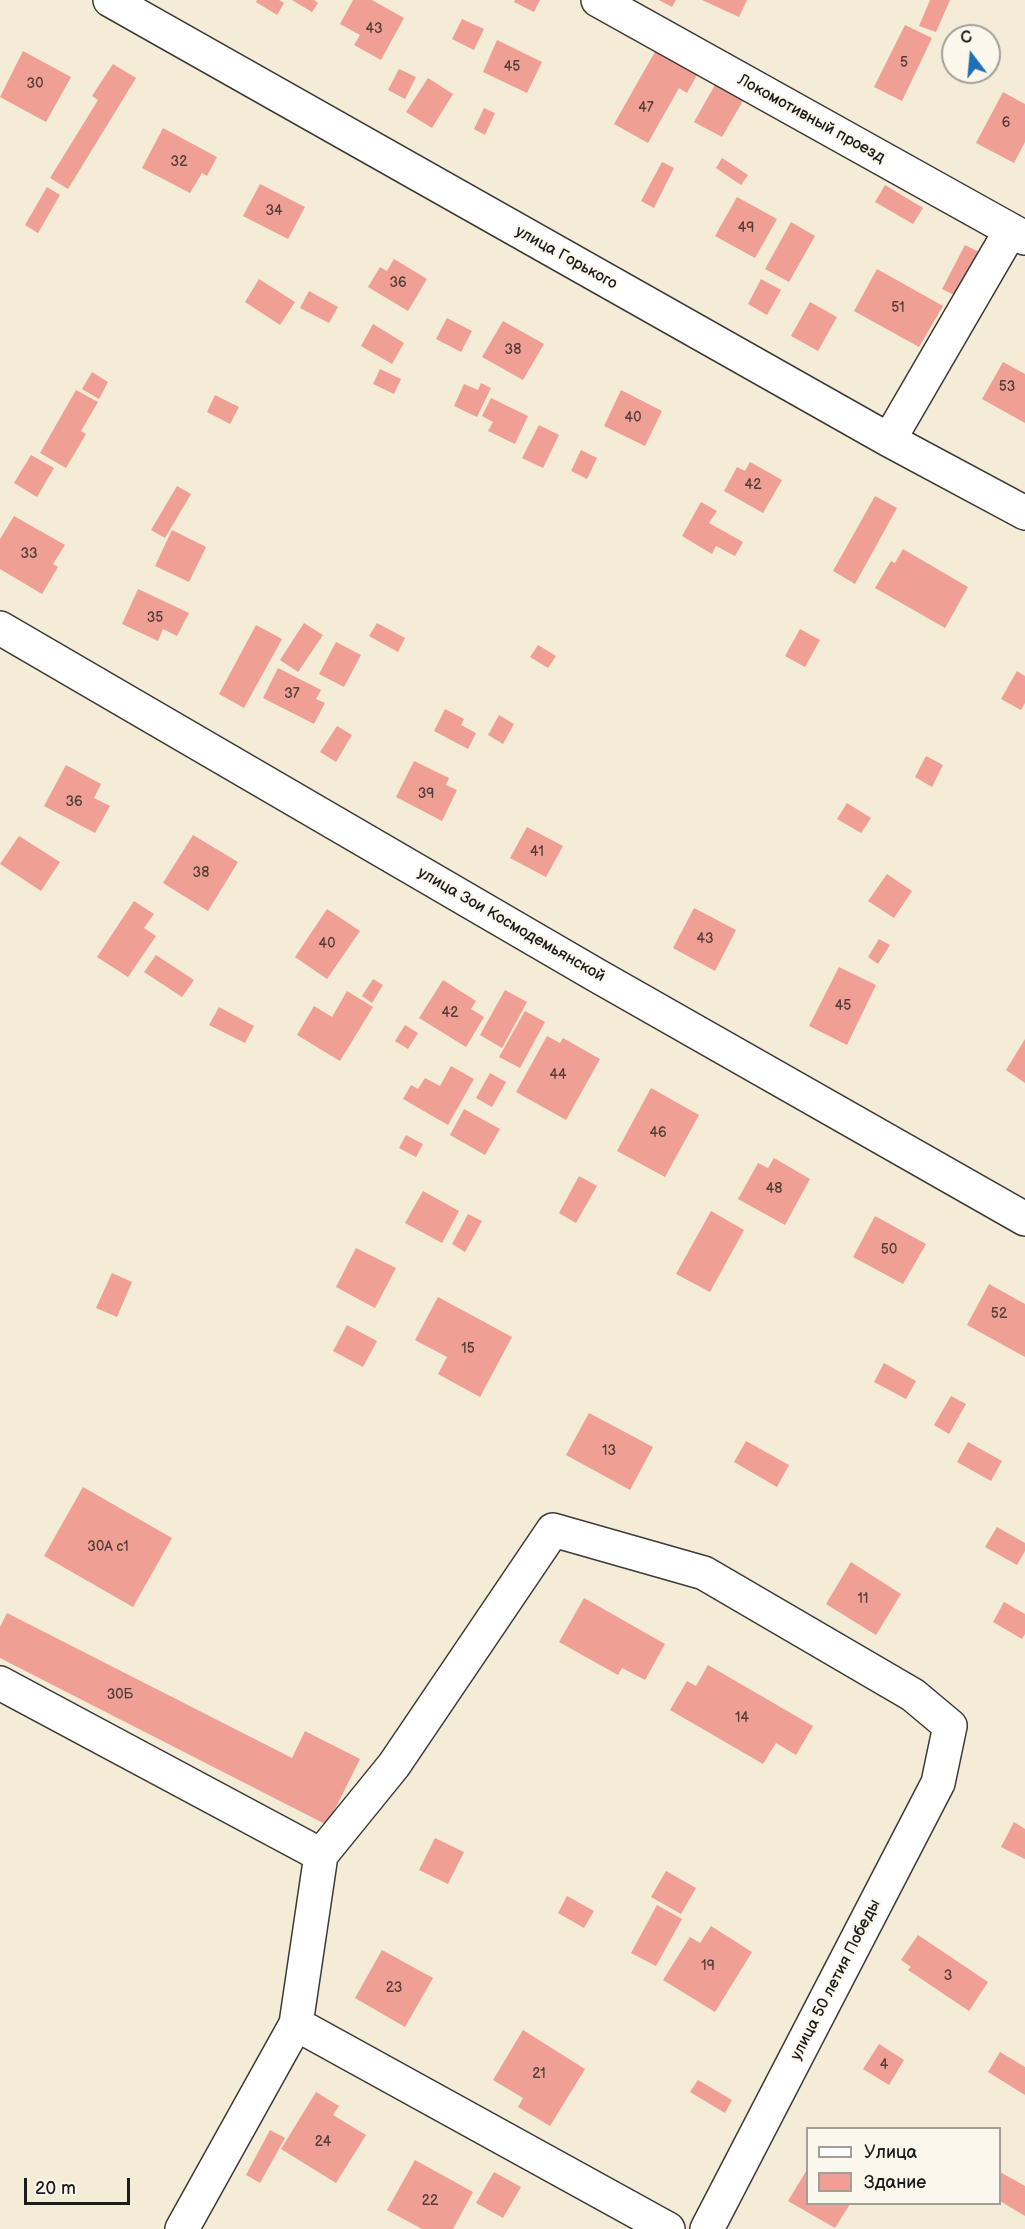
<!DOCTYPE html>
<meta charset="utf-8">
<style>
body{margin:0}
#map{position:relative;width:1025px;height:2229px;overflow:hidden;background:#f4ecd6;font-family:"Balsamiq Sans",sans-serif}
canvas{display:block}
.legend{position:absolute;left:806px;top:2127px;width:195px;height:78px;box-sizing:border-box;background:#fbf7ec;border:2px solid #a29f99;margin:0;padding:8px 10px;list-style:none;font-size:18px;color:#1c1c1c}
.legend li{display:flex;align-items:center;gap:12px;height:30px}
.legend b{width:30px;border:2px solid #a29f99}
.north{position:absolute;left:941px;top:24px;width:60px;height:60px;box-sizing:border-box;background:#fbf7ec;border:2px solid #a29f99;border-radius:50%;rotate:344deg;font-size:16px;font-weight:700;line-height:24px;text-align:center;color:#1c1c1c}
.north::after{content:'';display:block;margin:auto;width:21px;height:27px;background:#1f6fb2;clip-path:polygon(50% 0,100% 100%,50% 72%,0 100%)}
.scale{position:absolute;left:24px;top:2178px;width:106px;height:27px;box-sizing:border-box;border:3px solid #1c1c1c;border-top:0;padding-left:8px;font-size:18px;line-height:21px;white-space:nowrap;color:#1c1c1c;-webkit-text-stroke:4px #fbf7ec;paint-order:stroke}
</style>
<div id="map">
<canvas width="1025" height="2229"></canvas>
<ul class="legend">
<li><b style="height:8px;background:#fff"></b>Улица</li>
<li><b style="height:16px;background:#ef9f93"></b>Здание</li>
</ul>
<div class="north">С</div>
<div class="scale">20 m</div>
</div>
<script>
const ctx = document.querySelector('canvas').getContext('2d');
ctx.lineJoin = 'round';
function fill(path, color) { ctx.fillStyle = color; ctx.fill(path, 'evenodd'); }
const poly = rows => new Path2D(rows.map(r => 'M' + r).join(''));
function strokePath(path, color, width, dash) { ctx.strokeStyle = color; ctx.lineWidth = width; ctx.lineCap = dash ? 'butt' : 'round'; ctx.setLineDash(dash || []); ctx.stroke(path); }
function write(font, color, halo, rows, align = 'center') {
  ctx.font = font + ' "Balsamiq Sans",sans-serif'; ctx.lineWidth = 4.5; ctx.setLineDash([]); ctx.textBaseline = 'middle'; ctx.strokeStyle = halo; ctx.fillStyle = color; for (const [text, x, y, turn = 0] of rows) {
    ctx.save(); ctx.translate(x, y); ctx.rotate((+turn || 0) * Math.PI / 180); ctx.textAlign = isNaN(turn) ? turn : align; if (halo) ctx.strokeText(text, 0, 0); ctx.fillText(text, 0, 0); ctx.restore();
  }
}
fill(poly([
 [257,0,279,0,284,3,277,15,256,2],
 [292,0,314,0,318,3,312,12],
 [353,0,372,0,404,18,381,60,354,45,360,35,340,24],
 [515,0,540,0,534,12,514,2],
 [659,0,676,0,672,7],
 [702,0,747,0,739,17],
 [930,0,950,0,936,32,919,26],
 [462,19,484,29,474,50,452,39],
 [905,25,932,38,902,101,874,87],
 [497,40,542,62,527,93,483,72],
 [656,50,698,73,687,93,679,88,648,143,614,124],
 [23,51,71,77,46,122,0,97],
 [113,64,136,78,68,189,50,178,98,100,92,96],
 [399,69,416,77,405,99,388,90],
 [428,78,453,94,432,128,406,112],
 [716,83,744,99,722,137,694,122],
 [1003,92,1025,104,1025,142,1014,163,976,143],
 [484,108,495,113,485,135,474,129],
 [163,128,217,157,207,176,202,173,190,193,142,168],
 [722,158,748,175,741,185,716,168],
 [662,162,674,168,654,208,641,201],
 [260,184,305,207,288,239,243,216],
 [885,185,923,208,913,224,875,202],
 [47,187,60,195,38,233,25,225],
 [737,197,777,219,755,258,715,236],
 [791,222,815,236,789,282,765,269],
 [965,245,983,254,960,298,942,289],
 [394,259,427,279,408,311,368,287,380,267,387,271],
 [877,269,943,306,919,347,854,311],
 [259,279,295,302,280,325,245,302],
 [761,279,781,290,767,315,748,304],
 [309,291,338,307,329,323,300,308],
 [810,302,837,317,818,351,791,336],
 [447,318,472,331,461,352,436,339],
 [503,321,544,344,523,380,482,357],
 [373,324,404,343,392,364,361,346],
 [1003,362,1025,374,1025,423,982,399],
 [380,369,401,379,394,394,373,384],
 [92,372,108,382,99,399,82,389],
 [481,383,491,388,477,417,454,406,464,384,478,390],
 [76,390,98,402,81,431,86,434,66,468,40,453],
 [621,390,662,411,645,446,604,426],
 [215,395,239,407,230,424,207,412],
 [491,398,528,416,515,444,488,431,493,422,482,416],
 [539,425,559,435,543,468,522,458],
 [581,450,597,458,587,479,571,471],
 [31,455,54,468,37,497,14,483],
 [750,462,782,480,763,513,724,491,737,467,745,471],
 [177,486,191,494,165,538,151,530],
 [875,496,897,508,855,584,833,571],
 [701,502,717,511,709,523,743,542,735,556,716,546,712,554,682,536],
 [14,516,65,545,53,564,58,567,42,594,0,569,0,539],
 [172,530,206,547,189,582,155,566],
 [903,549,968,587,945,628,875,588,891,561,895,563],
 [138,589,189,613,177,636,163,629,158,641,122,624],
 [304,623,323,635,298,672,280,660],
 [377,623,405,638,398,652,369,636],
 [256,625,282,639,244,708,219,694],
 [800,629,820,640,805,667,785,656],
 [336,642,361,655,344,687,319,674],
 [538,645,556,656,548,668,530,657],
 [278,668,321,690,316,699,325,703,314,724,263,698],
 [1017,671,1025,676,1025,703,1021,710,1001,699],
 [445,709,464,719,461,725,476,733,468,749,434,731],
 [499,715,514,724,503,744,488,735],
 [337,726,352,735,336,762,320,752],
 [926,756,943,765,932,787,915,777],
 [414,761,449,778,446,785,457,790,442,821,396,797],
 [66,765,101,784,94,798,110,806,95,833,44,806],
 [847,803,871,818,861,833,837,819],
 [527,827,563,846,546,877,510,858],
 [193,835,238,862,208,911,163,883],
 [19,836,60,862,41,891,0,864],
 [887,874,912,891,894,918,868,901],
 [134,901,154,914,144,928,156,936,128,977,97,957],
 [694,908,736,930,715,971,673,948],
 [327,909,360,931,327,979,295,957],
 [879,939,890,945,878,964,868,957],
 [156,955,194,980,182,997,144,972],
 [839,967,876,985,847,1045,809,1026],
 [373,979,383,985,372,1003,362,996],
 [443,980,476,1001,471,1009,484,1017,466,1047,419,1018],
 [505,990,527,1002,502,1048,480,1035],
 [347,991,373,1007,340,1061,297,1035,314,1006,332,1017],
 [219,1007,254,1026,245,1043,209,1025],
 [525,1011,545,1022,520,1068,499,1057],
 [405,1025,418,1033,408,1049,395,1041],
 [547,1036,560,1043,563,1038,600,1059,566,1120,516,1092],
 [1025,1039,1025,1083,1006,1070],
 [451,1066,474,1079,448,1125,403,1099,411,1085,418,1089,425,1078,440,1086],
 [490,1073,506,1082,492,1107,476,1098],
 [651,1088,699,1115,665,1177,617,1151],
 [464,1109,500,1129,485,1155,450,1135],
 [406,1135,423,1144,416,1157,399,1148],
 [774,1158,810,1179,785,1225,738,1199,758,1163,768,1168],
 [579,1176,597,1186,576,1223,559,1213],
 [423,1191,459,1211,442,1243,405,1223],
 [711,1211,744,1230,710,1292,676,1274],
 [468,1214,482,1221,465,1252,452,1244],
 [875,1216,926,1244,903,1284,853,1257],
 [356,1248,396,1268,375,1308,336,1287],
 [112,1273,132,1282,117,1317,96,1308],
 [989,1284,1025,1304,1025,1357,967,1325],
 [438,1297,512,1337,480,1397,438,1374,447,1357,415,1340],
 [347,1325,377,1341,363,1367,333,1351],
 [884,1363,916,1381,906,1399,874,1382],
 [951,1396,966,1404,949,1434,934,1425],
 [589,1413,653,1447,630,1490,566,1455],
 [746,1441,789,1465,777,1487,734,1462],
 [968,1442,1002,1461,991,1481,957,1462],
 [83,1487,172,1538,133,1607,44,1556],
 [997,1527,1025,1543,1025,1551,1017,1565,985,1547],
 [851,1562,901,1594,876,1635,826,1604],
 [584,1598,665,1644,645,1680,622,1668,618,1675,559,1642],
 [1004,1602,1025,1614,1025,1634,1022,1639,993,1622],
 [7,1613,292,1758,305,1731,360,1759,327,1825,0,1658,0,1627],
 [708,1665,813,1726,796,1755,776,1743,763,1764,670,1710,687,1681,696,1686],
 [1014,1822,1025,1829,1025,1859,1001,1847],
 [435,1838,464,1852,448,1884,419,1870],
 [666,1871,696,1888,681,1914,651,1897],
 [567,1896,594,1911,584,1928,558,1913],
 [657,1905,682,1919,656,1966,631,1953],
 [711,1926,752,1952,715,2012,663,1980,690,1937,700,1943],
 [918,1935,988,1982,969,2011,908,1970,911,1967,901,1960],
 [382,1950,433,1978,405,2027,355,1998],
 [523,2030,585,2069,550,2126,518,2107,523,2098,493,2080],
 [879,2044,904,2060,889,2085,863,2069],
 [1000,2052,1025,2067,1025,2095,988,2072],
 [698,2080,732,2100,725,2113,690,2092],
 [316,2092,339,2106,333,2115,366,2135,336,2183,281,2149],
 [270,2130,285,2138,260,2183,246,2175],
 [415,2160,473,2192,453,2229,422,2229,387,2210],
 [808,2168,808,2204,850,2204,835,2228,788,2201],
 [494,2172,521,2187,503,2218,476,2203],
 [1000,2172,1025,2186,1025,2216,1000,2201]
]), '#ef9f93');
const minor = poly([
 [110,0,889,440,1025,513],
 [598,0,1025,238],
 [889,440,1011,230],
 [0,628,596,975,1025,1219],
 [0,1683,321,1855],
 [296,2024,668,2229],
 [182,2229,296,2024,321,1855,394,1765,553,1530,704,1573,913,1695,950,1726,938,1783,707,2229]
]);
strokePath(minor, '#3c3b38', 36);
strokePath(minor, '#fff', 33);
write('14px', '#513d3a', null, [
 ["43",374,29],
 ["5",904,63],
 ["45",512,67],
 ["30",35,84],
 ["47",646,108],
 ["6",1006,123],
 ["32",179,162],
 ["34",274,211],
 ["49",746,228],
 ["36",398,283],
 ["51",898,308],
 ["38",513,350],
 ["53",1007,387],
 ["40",633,418],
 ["42",753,485],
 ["33",29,554],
 ["35",155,618],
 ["37",292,694],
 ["39",426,794],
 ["36",74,802],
 ["41",537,852],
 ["38",201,873],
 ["43",705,939],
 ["40",327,944],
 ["45",843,1006],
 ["42",450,1013],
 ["44",558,1075],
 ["46",658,1133],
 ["48",774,1189],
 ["50",889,1250],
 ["52",999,1314],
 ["15",468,1349],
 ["13",609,1451],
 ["30А с1",108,1547],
 ["11",863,1599],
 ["30Б",120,1695],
 ["14",742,1718],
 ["19",708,1966],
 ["3",948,1976],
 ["23",394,1988],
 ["4",884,2065],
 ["21",539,2074],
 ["24",323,2142],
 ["22",430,2201]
]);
write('16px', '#1c1c1c', '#fbf7ec', [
 ["Локомотивный проезд",811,119,29],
 ["улица Горького",566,258,29],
 ["улица Зои Космодемьянской",511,925,30],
 ["улица 50 летия Победы",836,1980,-63]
]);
</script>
